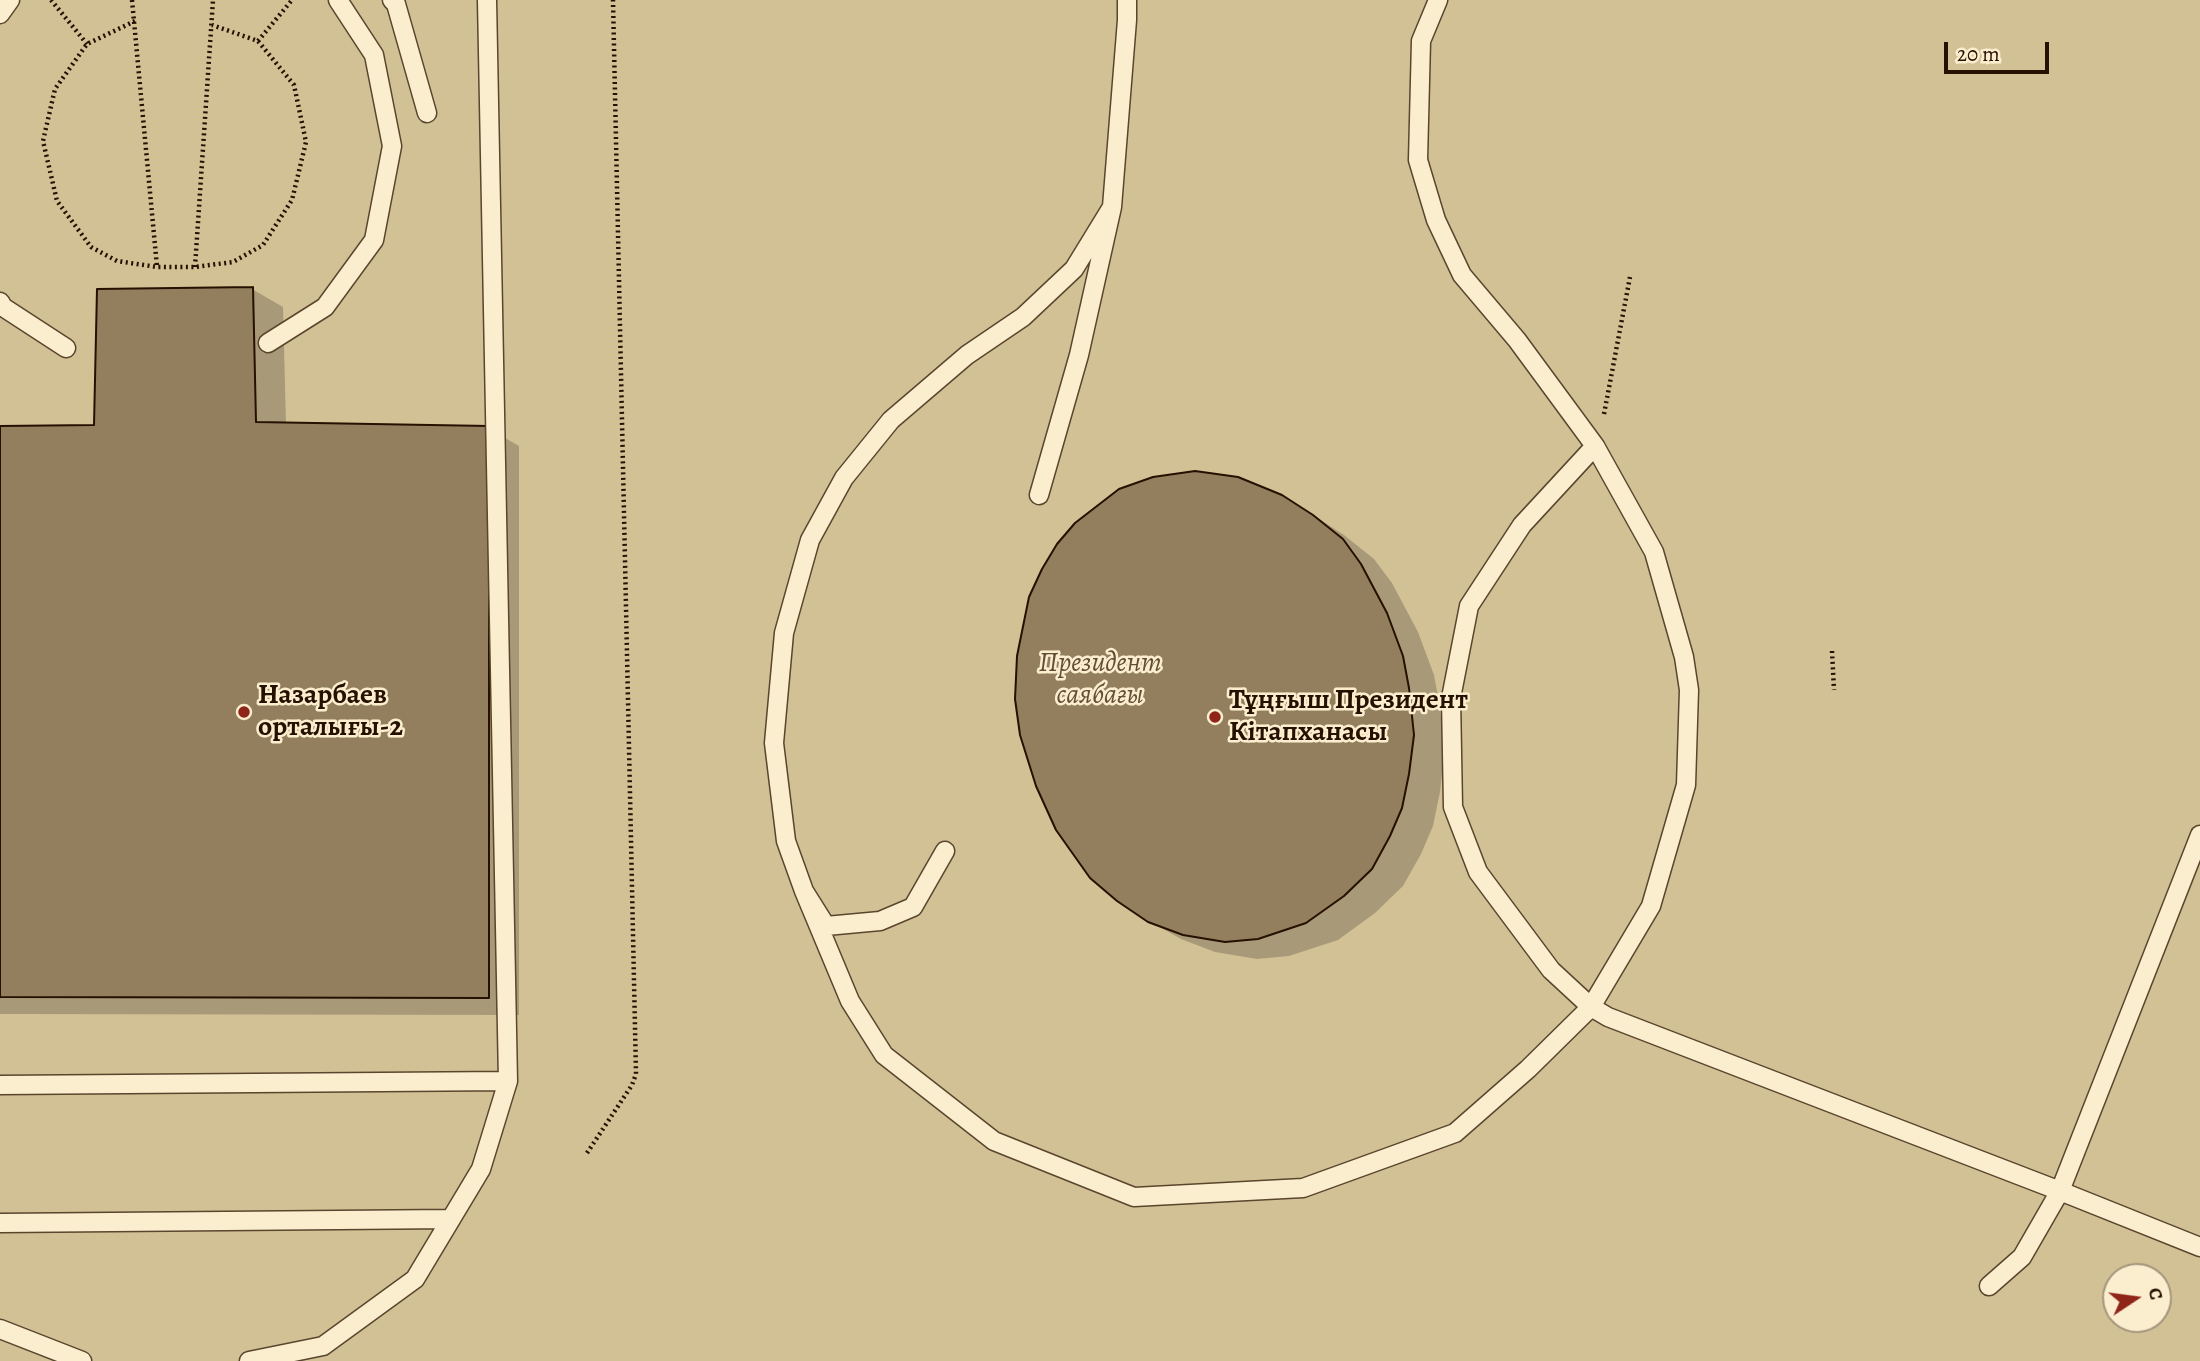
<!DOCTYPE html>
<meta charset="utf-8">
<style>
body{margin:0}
#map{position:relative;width:2200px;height:1361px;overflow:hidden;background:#f7e5b5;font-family:Alegreya,serif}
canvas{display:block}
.north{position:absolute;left:2102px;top:1263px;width:70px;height:70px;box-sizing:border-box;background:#faeecf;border:2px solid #a5957c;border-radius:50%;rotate:77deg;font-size:19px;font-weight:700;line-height:28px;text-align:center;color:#261000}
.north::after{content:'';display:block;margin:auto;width:24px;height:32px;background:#8f2418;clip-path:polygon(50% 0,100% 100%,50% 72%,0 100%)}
.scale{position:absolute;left:1944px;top:42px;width:105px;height:32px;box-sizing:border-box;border:4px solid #261000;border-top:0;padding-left:9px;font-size:21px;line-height:24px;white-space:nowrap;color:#261000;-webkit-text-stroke:5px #faeecf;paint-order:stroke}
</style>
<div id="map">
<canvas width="2200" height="1361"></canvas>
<div class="north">С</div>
<div class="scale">20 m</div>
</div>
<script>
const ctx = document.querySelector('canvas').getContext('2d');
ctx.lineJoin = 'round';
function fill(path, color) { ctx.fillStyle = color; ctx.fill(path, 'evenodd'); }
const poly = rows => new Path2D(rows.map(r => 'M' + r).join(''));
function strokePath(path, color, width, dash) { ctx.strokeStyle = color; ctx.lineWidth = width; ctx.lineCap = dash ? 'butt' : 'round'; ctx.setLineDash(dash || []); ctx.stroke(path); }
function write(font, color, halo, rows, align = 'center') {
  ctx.font = font + ' Alegreya,serif'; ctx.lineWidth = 5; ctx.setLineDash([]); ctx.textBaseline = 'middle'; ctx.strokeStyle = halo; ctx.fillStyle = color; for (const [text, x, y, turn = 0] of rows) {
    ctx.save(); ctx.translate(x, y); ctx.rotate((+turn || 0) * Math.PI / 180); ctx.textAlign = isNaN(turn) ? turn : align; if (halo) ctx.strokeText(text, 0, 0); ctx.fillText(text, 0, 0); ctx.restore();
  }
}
fill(poly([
 [0,0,2200,0,2200,1361,0,1361],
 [2116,1277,2158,1277,2158,1319,2116,1319]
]), '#d3c196');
fill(poly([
 [252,289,283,307,286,424,488,428,519,446,519,1015,0,1014,0,428,96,427],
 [1313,515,1344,535,1374,559,1392,583,1418,632,1434,675,1440,707,1444,754,1440,792,1433,826,1421,854,1403,886,1375,913,1338,940,1289,956,1257,959,1215,952,1181,939,1149,921]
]), '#0003');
const building = poly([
 [253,287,256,422,489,426,489,998,0,997,0,426,94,425,97,289,253,287],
 [1195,471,1238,477,1282,495,1313,515,1343,539,1361,564,1387,613,1403,656,1409,688,1414,735,1409,774,1402,808,1390,836,1372,869,1344,896,1306,923,1258,939,1225,942,1183,935,1148,922,1117,901,1090,878,1056,830,1036,786,1020,735,1015,699,1017,656,1029,597,1042,569,1057,544,1075,523,1119,489,1153,477,1195,471]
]);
fill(building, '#937f5e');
strokePath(building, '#261000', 2);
const service = poly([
 [392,0,396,4,427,113],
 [0,14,10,0],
 [0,302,3,307,66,348],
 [268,343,325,307,374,240,392,146,374,55,338,0],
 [1595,446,1522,525,1469,606,1451,698,1453,807,1478,872,1551,970,1591,1007,1608,1017,2060,1191,2200,1247],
 [1039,495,1079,355,1112,207,1127,20,1127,0],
 [945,851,913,907,880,921,826,926,804,891,786,841,774,743,784,633,810,540,844,478,891,420,967,355,1023,317,1074,269,1112,207],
 [804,891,850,1001,884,1055,994,1141,1134,1197,1303,1188,1455,1133,1528,1069,1591,1007,1651,906,1686,785,1689,690,1684,657,1654,552,1595,446,1517,340,1462,275,1436,220,1418,160,1421,41,1438,0],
 [0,1085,508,1081],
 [0,1223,451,1219],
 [1989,1286,2022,1257,2060,1191,2200,835],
 [0,1329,82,1361],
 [249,1361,323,1346,415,1279,481,1169,508,1081,487,0]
]);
strokePath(service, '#5a452d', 21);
strokePath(poly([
 [51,0,87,44],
 [132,0,157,267],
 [135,21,87,44,55,89,43,141,57,201,91,247,117,261,157,267,195,267,233,262,263,245,292,200,306,142,294,85,258,41,212,25],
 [258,41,292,0],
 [195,267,213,0],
 [1604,414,1630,277],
 [1832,651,1834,690],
 [587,1153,632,1085,636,1074,613,0]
]), '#261000', 4.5, [2, 3.5]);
strokePath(service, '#faeecf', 18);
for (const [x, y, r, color] of [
 [244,712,7,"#8f2418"],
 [1215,717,7,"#8f2418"]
]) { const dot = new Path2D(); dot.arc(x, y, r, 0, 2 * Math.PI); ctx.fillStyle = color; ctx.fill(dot); strokePath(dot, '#faeecf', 2.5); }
write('italic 28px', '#634e34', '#faeecf', [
 ["Президент",1100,664],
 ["саябағы",1100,696]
]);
write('bold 28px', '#261000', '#faeecf', [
 ["Назарбаев",258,696],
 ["орталығы-2",258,728],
 ["Тұңғыш Президент",1229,701],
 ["Кітапханасы",1229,733]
], 'left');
</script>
